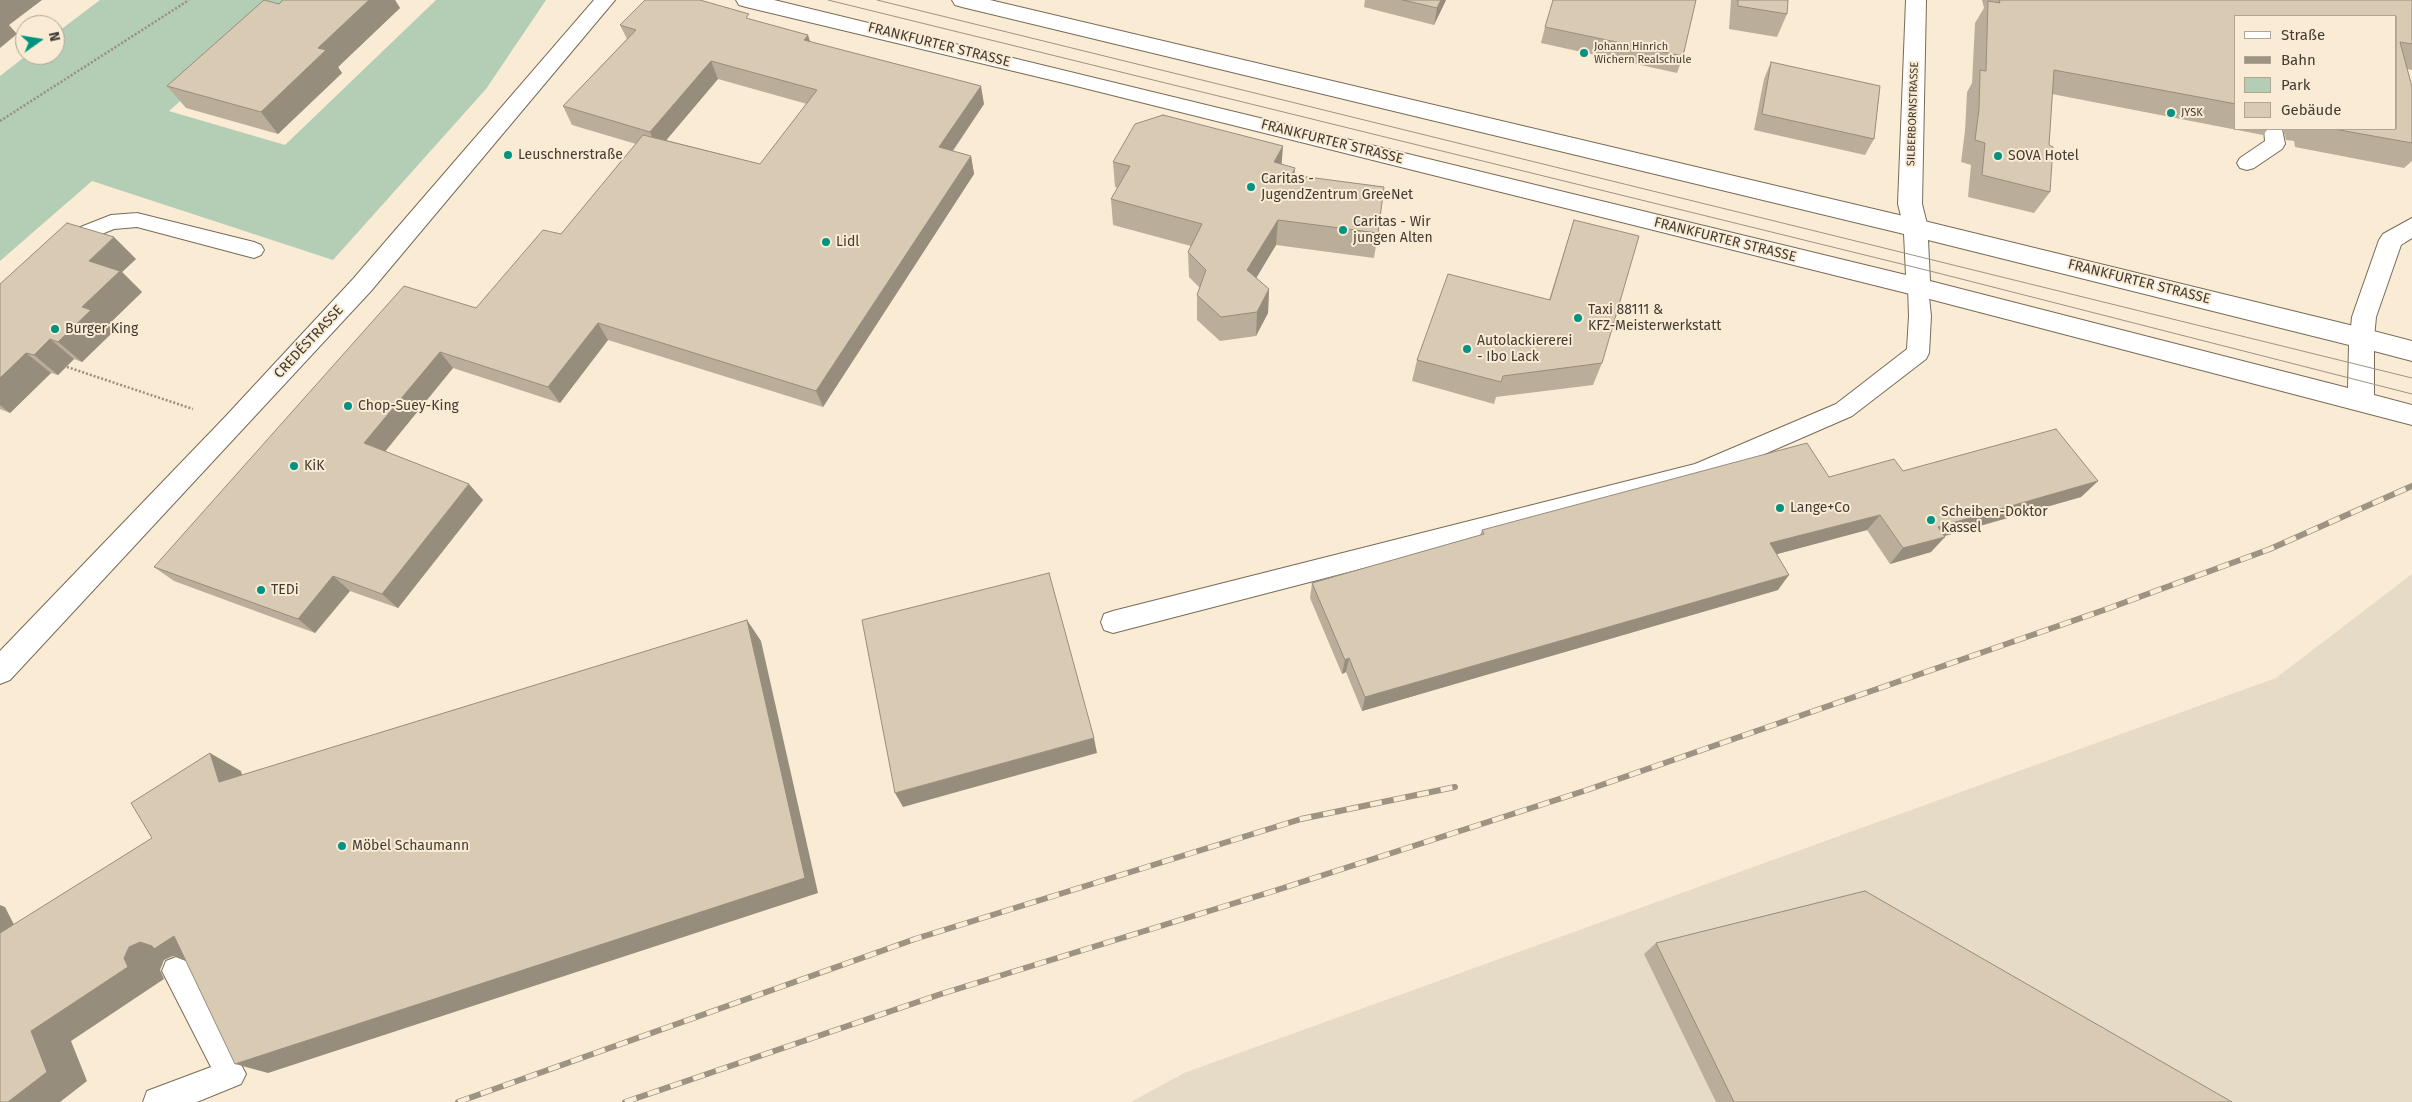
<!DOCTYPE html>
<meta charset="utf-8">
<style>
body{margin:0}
#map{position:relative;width:2412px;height:1102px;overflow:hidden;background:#faebd4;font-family:"Fira Sans",sans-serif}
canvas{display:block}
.legend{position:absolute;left:2234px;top:15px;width:162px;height:115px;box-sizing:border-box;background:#faebd4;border:1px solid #b0a593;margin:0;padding:6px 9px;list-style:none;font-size:15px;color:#413b32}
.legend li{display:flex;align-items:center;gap:10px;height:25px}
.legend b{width:25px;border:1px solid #b0a593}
.north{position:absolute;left:15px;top:15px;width:50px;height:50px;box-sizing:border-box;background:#faebd4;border:1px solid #b0a593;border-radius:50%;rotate:77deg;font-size:14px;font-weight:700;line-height:20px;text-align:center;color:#413b32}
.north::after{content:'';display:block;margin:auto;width:18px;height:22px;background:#009381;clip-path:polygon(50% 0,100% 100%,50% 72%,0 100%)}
</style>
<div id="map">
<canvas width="2412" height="1102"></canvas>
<ul class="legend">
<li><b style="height:6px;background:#fff"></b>Straße</li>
<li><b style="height:6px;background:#9d9383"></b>Bahn</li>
<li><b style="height:14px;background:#b3ceb4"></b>Park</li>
<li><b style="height:14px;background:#d8cab3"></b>Gebäude</li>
</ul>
<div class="north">N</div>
</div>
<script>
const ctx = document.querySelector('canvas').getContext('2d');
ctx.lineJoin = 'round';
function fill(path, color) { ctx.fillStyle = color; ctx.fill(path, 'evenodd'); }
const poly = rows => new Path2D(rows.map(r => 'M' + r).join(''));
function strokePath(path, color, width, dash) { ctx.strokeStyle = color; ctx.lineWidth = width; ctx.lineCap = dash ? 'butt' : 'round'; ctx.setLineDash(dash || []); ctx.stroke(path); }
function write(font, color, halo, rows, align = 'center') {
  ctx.font = font + ' "Fira Sans",sans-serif'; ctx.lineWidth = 4; ctx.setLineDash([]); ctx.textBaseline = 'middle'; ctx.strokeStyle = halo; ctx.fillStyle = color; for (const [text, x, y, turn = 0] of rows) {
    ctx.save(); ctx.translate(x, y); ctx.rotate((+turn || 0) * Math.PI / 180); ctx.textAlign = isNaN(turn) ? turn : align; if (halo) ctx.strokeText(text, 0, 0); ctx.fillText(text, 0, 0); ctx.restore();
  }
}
fill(poly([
 [2412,574,2412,1102,1131,1102,1184,1073,2276,678]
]), '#e6dbc7');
fill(poly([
 [100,0,294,0,169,111,285,145,436,0,546,0,486,89,333,260,92,181,0,261,0,76,27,55,55,55,55,34]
]), '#b3ceb4');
const service = poly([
 [2264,129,2282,129,2285,144,2282,149,2254,168,2247,170,2240,168,2237,163,2240,158,2265,141,2264,129],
 [137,213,254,242,261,245,264,250,261,255,254,258,137,227,114,229,92,238,74,255,67,258,60,255,57,250,78,228,111,215,137,213],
 [1918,279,1925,281,1928,287,1931,316,1929,353,1926,359,1852,416,1707,479,1113,633,1104,630,1101,622,1104,614,1113,611,1695,464,1836,404,1907,349,1909,316,1908,287,1911,281,1918,279],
 [176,957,186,961,246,1074,241,1084,197,1102,143,1102,147,1091,211,1067,162,971,166,961,176,957]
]);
const minor = poly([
 [1906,0,1926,0,1922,204,1928,228,1924,234,1916,237,1908,234,1904,228,1898,204,1906,0],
 [2412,218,2412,238,2401,245,2376,317,2374,338,2371,345,2362,348,2353,345,2350,338,2352,317,2379,240,2383,234,2412,218]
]);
const secondary = poly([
 [594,0,615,0,371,291,10,680,0,684,0,651,225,417,353,279,594,0],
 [736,0,774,0,1906,275,1904,234,962,7,955,5,952,0,990,0,1916,219,2362,328,2412,341,2412,361,2374,351,2374,395,2412,405,2412,425,1918,296,1072,85,746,7,739,5,736,0],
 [1928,240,2349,345,2348,388,1930,281,1928,240]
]);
strokePath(service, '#786b57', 2);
strokePath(minor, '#786b57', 2);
strokePath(secondary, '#786b57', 2);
strokePath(poly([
 [0,121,189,0],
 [67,367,193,409]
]), '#988e7f', 2.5, [2, 2]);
fill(service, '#fff');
fill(minor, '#fff');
fill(secondary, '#fff');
strokePath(poly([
 [828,0,1934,272,2412,394],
 [877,0,2412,378]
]), '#9d9383', 1);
const rail = poly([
 [458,1102,915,939,1301,819,1455,787],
 [625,1102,941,994,1277,890,1587,790,2104,610,2270,549,2412,486]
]);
strokePath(rail, '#9d9383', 6);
strokePath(rail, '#faebd4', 4.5, [12]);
fill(poly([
 [283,0,395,0,400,8,338,67,342,73,278,134,186,108,167,86],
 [1365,0,1446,0,1434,25,1364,7],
 [1731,0,1788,0,1787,14,1777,37,1729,29],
 [1982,0,2412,0,2412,70,2407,69,2412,87,2412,161,2404,168,2295,147,2294,141,2286,140,2283,129,2396,129,2236,16,2236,129,2268,129,2263,135,2052,94,2049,145,2050,192,2034,213,1968,197,1971,165,1961,162,1965,131,1967,92,1972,83,1975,23,1984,8],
 [750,19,810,42,984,104,953,151,971,156,974,174,823,407,608,340,560,403,453,368,385,451,483,500,398,608,350,591,315,633,174,581,154,567,476,308,561,234,636,144,572,125,563,106,627,39,620,25],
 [718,79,807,104,760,164,666,140],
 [1545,27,1683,56,1677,73,1541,43],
 [1771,62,1874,139,1865,155,1754,130,1764,79],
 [1113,162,1281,164,1295,176,1378,233,1374,258,1276,245,1256,278,1269,289,1268,313,1256,336,1220,341,1197,320,1197,295,1200,288,1189,277,1188,252,1191,246,1113,225,1111,199,1118,188,1115,187],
 [1574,220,1602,363,1593,385,1496,397,1494,404,1412,381,1417,360,1549,300],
 [136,259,122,272,142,292,108,325,114,331,82,362,74,359,58,375,51,373,10,413,0,409,0,284],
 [1903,471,2098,481,2081,497,1945,536,1931,552,1890,564,1867,530,1777,554,1778,590,1362,711,1346,672,1342,674,1310,598,1312,583,1480,535,1482,530,1829,477],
 [1656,943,2232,1102,1716,1102,1644,954]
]), '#baae9a');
fill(poly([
 [0,0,42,0,9,25,17,34,0,48],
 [369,0,395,0,400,8,338,67,342,73,278,134,261,112,318,48],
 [1441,0,1446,0,1434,25,1437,8],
 [808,35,814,53,804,40],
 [711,61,718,79,658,150,650,132],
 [981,86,984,104,943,165,939,147],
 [1283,146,1281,172,1274,162],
 [971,156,974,174,823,407,816,391],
 [1295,168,1293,194,1292,175],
 [1278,220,1276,245,1246,295,1247,270],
 [114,237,136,259,122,272,142,292,108,325,114,331,82,362,58,342,82,307,89,261],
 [1269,289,1268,313,1256,336,1257,312],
 [598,323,608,340,560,403,548,387],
 [50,339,74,359,58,375,34,355],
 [440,352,453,368,379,459,364,443],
 [26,353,51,373,10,413,0,405,0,378],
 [2098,481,2081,497,1923,542,1938,527],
 [469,484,483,500,398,608,382,594],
 [1880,515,1867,530,1759,559,1770,543],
 [1945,537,1931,552,1890,564,1903,548],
 [1789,575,1778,590,1362,711,1365,697],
 [333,576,350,591,315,633,298,619],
 [747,620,761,641,818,893,268,1073,235,1064],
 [1349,658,1346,672,1342,674,1345,660],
 [1094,738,1097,753,903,807,895,793],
 [210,753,241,771,249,799,219,782],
 [0,905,5,907,29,954,0,944],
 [174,936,189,962,173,956,164,960,160,970,164,979,71,1041,87,1081,60,1102,8,1102,31,1031,124,958,129,947,140,942]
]), '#978d7d');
const building = poly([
 [264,0,279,4,283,0,369,0,318,48,326,50,261,112,167,86,264,0],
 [645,0,700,0,749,14,746,18,808,35,804,40,981,86,939,147,971,156,816,391,598,323,548,387,440,352,364,443,469,484,382,594,333,576,298,619,154,567,404,286,476,308,543,230,561,234,643,135,760,164,817,90,711,61,650,132,563,106,636,30,620,25,645,0],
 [1403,0,1441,0,1437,8,1403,0],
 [1553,0,1696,0,1683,56,1545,27,1553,0],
 [1738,0,1788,0,1787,14,1738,6,1738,0],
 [1999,0,2412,0,2412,44,2400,42,2412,87,2412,143,2334,129,2396,129,2396,16,2236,16,2236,104,2054,70,2049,145,2053,147,2050,192,1982,175,1985,143,1975,140,1979,109,1980,70,1986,71,1988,1,2000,3,1999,0],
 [1771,62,1880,86,1874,139,1762,114,1771,62],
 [1163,115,1283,146,1274,162,1295,168,1292,175,1384,187,1378,233,1278,220,1247,270,1269,289,1257,312,1221,317,1197,295,1206,270,1188,252,1202,224,1111,199,1130,166,1113,162,1135,124,1163,115],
 [1574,220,1639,236,1602,363,1503,376,1501,382,1417,360,1448,274,1550,300,1574,220],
 [67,223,114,237,89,261,120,271,82,307,91,310,58,342,50,339,34,355,26,353,0,378,0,284,67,223],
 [2056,429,2098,481,1938,527,1945,537,1903,548,1880,515,1770,543,1789,575,1365,697,1349,658,1345,660,1312,583,1484,534,1482,530,1807,443,1829,477,1894,459,1903,471,2056,429],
 [1049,573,1094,738,895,793,862,620,1049,573],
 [747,620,805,878,235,1064,174,936,154,949,152,946,140,942,129,947,124,958,128,967,31,1031,47,1072,8,1102,0,1102,0,933,152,838,131,803,210,753,219,782,747,620],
 [1865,891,2232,1102,1734,1102,1656,943,1865,891]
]);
fill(building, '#d8cab3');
strokePath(building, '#978d7d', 1);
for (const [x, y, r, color] of [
 [1584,53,5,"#009381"],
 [2171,113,5,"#009381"],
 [508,155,5,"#009381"],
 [1998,156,5,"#009381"],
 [1251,187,5,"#009381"],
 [1343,230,5,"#009381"],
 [826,242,5,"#009381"],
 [1578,318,5,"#009381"],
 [55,329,5,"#009381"],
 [1467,349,5,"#009381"],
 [348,406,5,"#009381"],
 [294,466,5,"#009381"],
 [1780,508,5,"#009381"],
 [1931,520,5,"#009381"],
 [261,590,5,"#009381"],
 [342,846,5,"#009381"]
]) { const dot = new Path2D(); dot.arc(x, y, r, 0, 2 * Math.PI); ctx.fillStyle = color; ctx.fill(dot); strokePath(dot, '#faebd4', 2); }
write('11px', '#413b32', '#faebd4', [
 ["Johann Hinrich",1594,47],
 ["Wichern Realschule",1594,60],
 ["JYSK",2181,113]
], 'left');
write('11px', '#413b32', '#faebd4', [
 ["SILBERBORNSTRASSE",1913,114,-88]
]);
write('14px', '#413b32', '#faebd4', [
 ["FRANKFURTER STRASSE",939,45,14],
 ["FRANKFURTER STRASSE",1332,142,14],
 ["FRANKFURTER STRASSE",1725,240,14],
 ["FRANKFURTER STRASSE",2139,282,14],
 ["CREDÉSTRASSE",309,342,-47]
]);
write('14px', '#413b32', '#faebd4', [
 ["Leuschnerstraße",518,155],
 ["SOVA Hotel",2008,156],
 ["Caritas -",1261,179],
 ["JugendZentrum GreeNet",1261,195],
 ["Caritas - Wir",1353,222],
 ["jungen Alten",1353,238],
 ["Lidl",836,242],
 ["Taxi 88111 &",1588,310],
 ["KFZ-Meisterwerkstatt",1588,326],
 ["Burger King",65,329],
 ["Autolackiererei",1477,341],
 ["- Ibo Lack",1477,357],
 ["Chop-Suey-King",358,406],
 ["KiK",304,466],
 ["Lange+Co",1790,508],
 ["Scheiben-Doktor",1941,512],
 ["Kassel",1941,528],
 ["TEDi",271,590],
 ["Möbel Schaumann",352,846]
], 'left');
</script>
